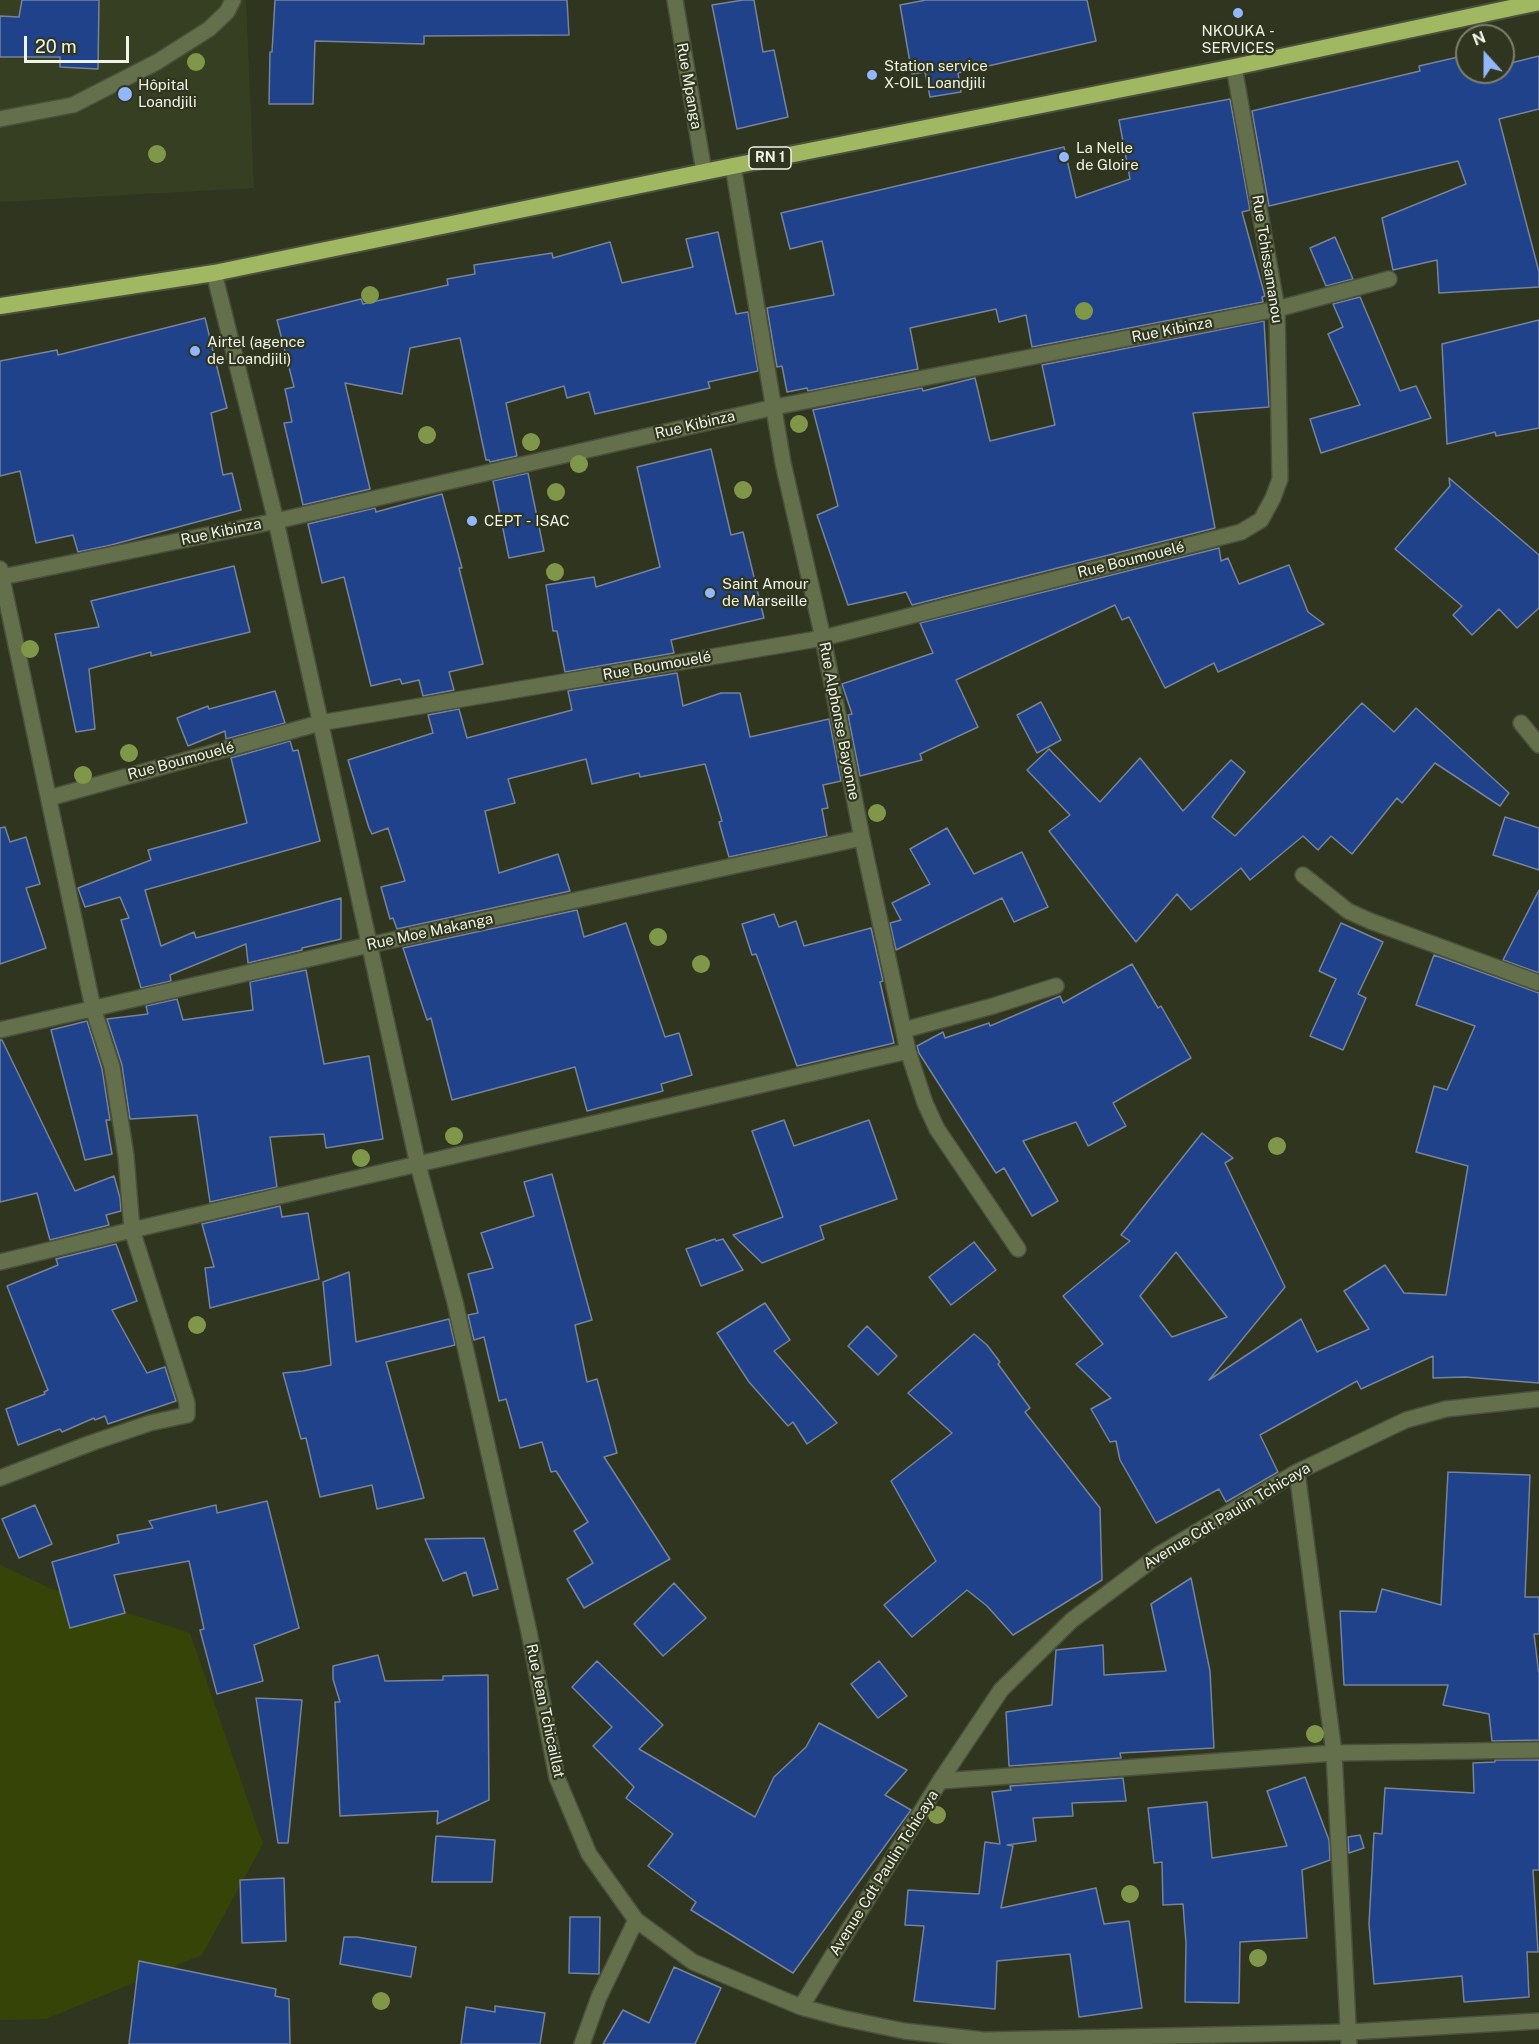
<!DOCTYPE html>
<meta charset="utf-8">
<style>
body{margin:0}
#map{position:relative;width:1539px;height:2044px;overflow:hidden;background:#2f351f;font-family:"Public Sans",sans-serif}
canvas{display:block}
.north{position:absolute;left:1455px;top:24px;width:60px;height:60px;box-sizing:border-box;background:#2f351f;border:2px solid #7c816f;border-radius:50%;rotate:339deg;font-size:16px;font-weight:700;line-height:24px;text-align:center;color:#eff4e6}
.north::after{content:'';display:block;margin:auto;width:21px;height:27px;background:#93b7fd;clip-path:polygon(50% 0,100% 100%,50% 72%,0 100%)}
.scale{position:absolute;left:24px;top:36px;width:105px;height:27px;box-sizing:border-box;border:3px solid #eff4e6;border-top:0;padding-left:8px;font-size:18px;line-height:21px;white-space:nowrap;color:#eff4e6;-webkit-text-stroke:4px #2f351f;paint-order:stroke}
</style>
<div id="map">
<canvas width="1539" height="2044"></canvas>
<div class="north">N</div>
<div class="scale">20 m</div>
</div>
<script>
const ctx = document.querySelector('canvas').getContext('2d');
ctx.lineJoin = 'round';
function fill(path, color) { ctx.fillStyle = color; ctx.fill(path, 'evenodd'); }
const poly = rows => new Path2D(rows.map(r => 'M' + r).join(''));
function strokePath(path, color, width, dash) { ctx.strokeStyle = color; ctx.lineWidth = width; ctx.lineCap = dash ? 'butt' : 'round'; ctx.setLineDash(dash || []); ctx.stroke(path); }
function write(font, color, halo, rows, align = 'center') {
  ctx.font = font + ' "Public Sans",sans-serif'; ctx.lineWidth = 4.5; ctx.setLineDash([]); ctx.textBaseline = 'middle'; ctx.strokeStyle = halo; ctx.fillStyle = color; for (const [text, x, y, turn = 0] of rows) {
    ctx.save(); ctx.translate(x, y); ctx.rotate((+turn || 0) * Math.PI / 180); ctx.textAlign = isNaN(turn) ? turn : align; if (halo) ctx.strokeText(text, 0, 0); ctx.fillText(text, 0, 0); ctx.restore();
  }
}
fill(poly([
 [0,0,246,0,254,188,0,202]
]), '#363f22');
fill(poly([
 [0,1565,50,1588,190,1633,263,1844,202,1955,46,2019,0,2020]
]), '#364407');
const building = poly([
 [22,0,99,0,98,69,60,67,60,57,0,57,0,16,19,17,22,0],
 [275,0,567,0,569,35,424,36,424,44,315,41,313,104,269,104,270,52,272,52,275,0],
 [743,0,754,0,763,52,774,50,788,117,737,129,712,5,743,0],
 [926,0,1087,0,1096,41,958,73,961,92,930,97,925,72,912,74,900,5,926,0],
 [1467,55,1467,74,1503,72,1503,65,1539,56,1539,109,1499,119,1539,272,1539,287,1439,293,1437,260,1393,270,1382,218,1466,184,1458,161,1269,206,1252,111,1420,71,1419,66,1467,55],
 [1230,99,1250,210,1242,212,1263,289,1265,296,1262,297,1263,302,1032,347,1026,315,999,322,996,309,910,328,918,369,808,391,807,388,787,392,782,366,777,367,767,308,834,295,822,241,790,249,781,213,1064,147,1076,198,1130,179,1119,120,1230,99],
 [718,232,736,314,748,312,758,371,708,382,710,388,595,414,589,392,567,398,564,386,506,403,517,456,490,462,489,460,486,460,460,338,410,348,402,394,345,383,370,489,303,505,284,423,292,422,285,389,294,387,277,320,361,299,363,304,448,285,447,279,475,274,474,265,552,253,553,258,610,242,622,283,693,267,686,239,718,232],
 [1335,237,1353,279,1326,286,1310,248,1335,237],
 [1360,297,1400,391,1416,386,1431,418,1321,453,1310,419,1360,405,1328,334,1343,327,1333,304,1360,297],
 [205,318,227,408,211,413,223,475,232,473,241,510,111,545,78,552,73,535,36,543,20,471,0,476,0,361,57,350,58,355,205,318],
 [1539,320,1539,428,1496,436,1495,432,1447,444,1442,344,1539,320],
 [1264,321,1269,407,1193,413,1215,528,912,605,906,592,848,605,817,515,838,506,813,410,922,388,923,391,975,378,990,441,1055,425,1042,365,1264,321],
 [711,449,731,535,743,532,764,618,671,640,674,653,565,672,557,631,553,631,546,585,594,577,596,587,660,567,637,467,711,449],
 [528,473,544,551,509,558,493,481,528,473],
 [1449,478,1539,555,1539,608,1517,628,1499,609,1472,635,1453,615,1462,606,1395,549,1450,486,1449,478],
 [442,494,462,568,459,568,483,664,449,672,454,690,423,696,419,680,402,684,400,679,371,686,344,577,322,583,308,524,375,508,376,512,442,494],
 [1219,548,1221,561,1228,558,1239,584,1289,565,1308,612,1324,624,1218,672,1214,663,1165,688,1129,617,1122,620,1115,605,956,680,978,727,920,754,922,760,860,776,848,715,852,714,842,684,933,653,920,623,1219,548],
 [234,566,250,632,151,656,151,652,89,669,95,729,76,732,55,634,99,627,91,601,234,566],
 [677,673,683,706,721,693,740,693,750,737,829,719,841,781,823,785,828,808,822,809,827,836,729,857,719,822,722,821,705,764,640,777,639,773,592,784,586,759,508,779,515,803,485,811,499,873,558,854,570,891,397,929,393,918,390,919,381,887,405,881,388,828,372,834,369,828,348,760,433,733,428,715,459,709,467,738,572,710,568,691,677,673],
 [275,691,285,723,226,739,225,731,188,746,177,718,208,706,209,709,275,691],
 [1041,702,1061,740,1037,753,1017,715,1041,702],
 [1362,703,1394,732,1416,708,1509,793,1500,806,1435,763,1402,803,1397,798,1352,854,1331,836,1318,850,1303,836,1250,880,1241,868,1191,910,1177,894,1136,942,1049,831,1070,815,1027,770,1049,749,1100,802,1140,758,1183,811,1231,760,1245,772,1212,817,1235,836,1362,703],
 [290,741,293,751,298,750,320,841,145,890,161,946,194,932,196,938,341,898,341,939,302,948,302,950,248,963,246,944,170,975,171,981,141,988,121,920,129,918,120,897,85,907,78,888,151,860,148,850,247,823,231,758,290,741],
 [1505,817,1539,828,1539,870,1493,855,1505,817],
 [5,827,10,842,26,837,40,884,26,888,46,948,0,964,0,828,5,827],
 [947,828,974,874,1022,852,1048,907,1014,922,1002,898,896,950,890,923,901,920,892,903,930,884,910,849,947,828],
 [1539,890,1539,973,1503,960,1539,890],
 [577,910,584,937,626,923,665,1037,679,1033,692,1075,661,1084,663,1091,587,1111,575,1067,452,1100,431,1018,427,1020,403,948,577,910],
 [774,914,779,927,796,921,804,946,871,928,883,981,880,982,894,1043,797,1066,756,954,752,955,742,924,774,914],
 [1341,923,1383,942,1358,994,1366,998,1343,1050,1310,1036,1336,979,1319,971,1341,923],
 [1434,955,1539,993,1539,1383,1465,1377,1433,1378,1433,1356,1361,1389,1357,1381,1260,1435,1278,1472,1226,1502,1219,1489,1156,1523,1120,1460,1116,1441,1110,1442,1091,1409,1111,1398,1076,1364,1103,1344,1063,1296,1130,1241,1121,1235,1202,1133,1233,1158,1225,1163,1285,1287,1209,1380,1301,1319,1317,1352,1369,1329,1344,1291,1385,1265,1404,1293,1446,1295,1468,1166,1416,1152,1434,1086,1447,1090,1475,1026,1416,1005,1434,955],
 [1176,1252,1227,1317,1172,1337,1140,1296,1176,1252],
 [1132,964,1158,1008,1161,1006,1191,1058,1113,1103,1126,1126,1088,1146,1076,1122,1023,1141,1058,1201,1032,1216,1004,1168,996,1173,919,1053,917,1046,943,1032,945,1038,989,1023,990,1026,1060,996,1063,1003,1132,964],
 [306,970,324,1064,369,1056,383,1139,326,1148,324,1134,270,1137,277,1187,210,1202,197,1115,130,1119,122,1065,107,1019,148,1014,146,1006,177,999,183,1020,253,1010,250,982,306,970],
 [87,1021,102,1069,110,1120,106,1120,112,1154,85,1160,51,1030,87,1021],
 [0,1040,2,1040,75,1191,114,1176,120,1198,121,1211,106,1215,109,1225,50,1240,37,1193,0,1202,0,1040],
 [784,1120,794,1146,869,1120,897,1199,820,1226,824,1239,762,1263,733,1235,783,1217,752,1131,784,1120],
 [552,1174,592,1320,575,1325,587,1382,597,1379,617,1453,604,1457,670,1559,584,1608,567,1579,593,1563,574,1531,588,1522,556,1471,551,1472,542,1442,520,1448,506,1399,499,1401,484,1337,474,1340,468,1315,478,1313,468,1274,493,1268,481,1233,534,1216,524,1182,552,1174],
 [280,1206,282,1217,308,1213,319,1279,210,1308,205,1268,214,1267,202,1224,280,1206],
 [715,1239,716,1241,723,1239,743,1270,701,1286,686,1249,715,1239],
 [974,1242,996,1270,951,1305,929,1277,974,1242],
 [116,1244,137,1301,112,1310,147,1373,165,1367,176,1401,108,1424,105,1416,95,1420,94,1418,62,1432,60,1429,18,1445,6,1409,45,1394,44,1392,48,1390,7,1286,58,1265,56,1259,116,1244],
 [349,1272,356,1342,449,1319,455,1345,386,1362,424,1498,377,1509,372,1485,320,1497,306,1438,301,1439,283,1373,303,1371,331,1365,323,1282,349,1272],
 [765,1303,790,1340,774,1351,837,1423,807,1444,793,1422,788,1426,749,1382,717,1333,765,1303],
 [867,1326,897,1356,878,1375,848,1346,867,1326],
 [974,1334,987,1345,1000,1362,998,1364,1030,1408,1025,1412,1100,1508,1102,1580,1013,1635,987,1606,967,1590,912,1637,884,1605,936,1561,891,1481,952,1433,908,1393,974,1334],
 [1448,1472,1530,1475,1525,1597,1539,1597,1539,1634,1534,1634,1539,1675,1539,1740,1492,1741,1489,1714,1443,1705,1448,1685,1344,1685,1340,1611,1376,1612,1382,1589,1441,1605,1448,1472],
 [267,1501,299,1628,254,1645,263,1681,217,1694,200,1630,204,1629,189,1561,114,1575,125,1613,70,1628,52,1562,119,1543,117,1535,153,1528,149,1521,216,1505,217,1513,267,1501],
 [35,1505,52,1544,19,1558,2,1519,35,1505],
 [484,1538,498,1589,473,1596,466,1572,443,1581,425,1539,484,1538],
 [1191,1578,1210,1671,1214,1748,1120,1753,1121,1758,1009,1766,1006,1712,1052,1705,1056,1650,1103,1645,1104,1675,1166,1671,1151,1604,1191,1578],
 [674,1583,706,1618,663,1656,634,1624,674,1583],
 [378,1655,385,1681,443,1680,443,1676,488,1675,489,1800,437,1824,438,1811,340,1816,335,1702,340,1702,333,1679,333,1666,378,1655],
 [597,1661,663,1725,639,1749,755,1817,774,1777,806,1747,819,1723,907,1770,885,1795,911,1810,793,1973,691,1910,696,1902,648,1866,673,1834,626,1798,634,1787,593,1746,612,1727,572,1687,597,1661],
 [879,1661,907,1696,878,1718,851,1684,879,1661],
 [256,1698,302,1700,288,1843,278,1843,256,1698],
 [1495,1760,1539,1760,1539,1870,1533,1870,1538,1952,1527,1952,1529,1997,1464,2002,1462,1976,1374,1984,1369,1924,1374,1833,1382,1834,1385,1788,1474,1793,1473,1763,1495,1762,1495,1760],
 [1305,1777,1329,1840,1330,1860,1302,1870,1307,1938,1240,1942,1239,2003,1185,2002,1186,1943,1183,1904,1163,1905,1162,1862,1154,1863,1148,1808,1207,1802,1212,1858,1287,1846,1267,1791,1305,1777],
 [1123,1778,1126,1801,1072,1803,1073,1816,1033,1818,1036,1841,1007,1845,1013,1846,1001,1908,1096,1888,1104,1924,1129,1921,1142,2008,1079,2017,1070,1954,997,1961,995,2009,914,2001,924,1926,905,1925,908,1890,979,1894,985,1842,1000,1844,992,1792,1011,1790,1010,1786,1123,1778],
 [1360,1835,1364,1848,1349,1853,1348,1837,1360,1835],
 [436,1836,495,1840,492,1882,432,1882,436,1836],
 [284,1878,286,1941,242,1943,240,1880,284,1878],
 [570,1917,600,1917,599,1974,569,1973,570,1917],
 [344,1937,357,1937,416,1947,411,1977,340,1964,344,1937],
 [139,1961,276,1989,275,1996,289,1999,290,2044,129,2044,139,1961],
 [674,1967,721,1988,695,2044,603,2044,623,2010,649,2023,674,1967],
 [495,2006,545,2013,540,2044,461,2044,466,2007,495,2012,495,2006]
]);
fill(building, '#20428a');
strokePath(building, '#76839a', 1.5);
const service = poly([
 [0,119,73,105,157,62,209,29,227,12,233,0]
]);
const minor = poly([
 [675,0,704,172],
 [733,166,783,463,823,638,862,838,908,1051,925,1103,937,1129,1018,1249],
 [214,273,276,521,418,1165,455,1302,529,1632,557,1778,589,1854,636,1920,693,1962,801,2007,842,2018,904,2031,984,2040,1349,2032,1539,2021],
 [0,569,93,1008,112,1067,126,1156,132,1230,187,1403,187,1415,150,1423,91,1443,0,1478],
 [2,577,276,521,775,407,1277,309,1389,279],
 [1521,723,1539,745],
 [49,798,320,723,823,638,1241,532,1261,520,1273,498,1280,479,1277,309,1234,67],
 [1303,875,1348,911,1370,921,1539,983],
 [0,1030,369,945,862,838],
 [904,1030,993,1006,1056,986],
 [0,1262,132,1230,908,1051],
 [1297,1472,1334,1753,1349,2044],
 [940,1781,1334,1753,1539,1750],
 [801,2007,940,1781,1001,1690,1072,1620,1160,1554,1297,1472,1406,1420,1446,1409,1539,1399],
 [582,2044,599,1997,636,1920]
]);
const trunk = poly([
 [0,306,214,273,733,166,1234,67,1539,2]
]);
strokePath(service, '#4a503b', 18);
strokePath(minor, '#4a503b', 18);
strokePath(trunk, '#4a503b', 20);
strokePath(service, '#64704b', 15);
strokePath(minor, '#64704b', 15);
strokePath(trunk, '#a0b862', 16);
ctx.fillStyle = '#809648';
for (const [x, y] of [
 [196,62],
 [157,154],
 [370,295],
 [1084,311],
 [799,424],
 [427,435],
 [531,442],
 [579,464],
 [743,490],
 [556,492],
 [555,572],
 [30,649],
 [129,753],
 [83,775],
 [877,813],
 [658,937],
 [701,964],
 [454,1136],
 [1277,1146],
 [361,1158],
 [197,1325],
 [1315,1734],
 [937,1815],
 [1130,1894],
 [1258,1958],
 [381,2001]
]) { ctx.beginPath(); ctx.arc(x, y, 9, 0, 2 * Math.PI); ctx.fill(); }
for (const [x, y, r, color] of [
 [1238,13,6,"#93b7fd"],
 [872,75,6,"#93b7fd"],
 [125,94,8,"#93b7fd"],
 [1064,157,6,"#93b7fd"],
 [195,351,6,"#93b7fd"],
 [472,521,6,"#93b7fd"],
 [710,593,6,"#93b7fd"]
]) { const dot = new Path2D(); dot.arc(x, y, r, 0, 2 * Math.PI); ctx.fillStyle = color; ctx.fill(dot); strokePath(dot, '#2f351f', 2); }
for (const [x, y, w] of [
 [770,158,42]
]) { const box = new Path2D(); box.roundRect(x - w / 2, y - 11, w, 22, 4.5); ctx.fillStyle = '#2f351f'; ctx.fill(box); strokePath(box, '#eff4e6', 1.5); }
write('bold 14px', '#eff4e6', null, [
 ["RN 1",770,158]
]);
write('15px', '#eff4e6', '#2f351f', [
 ["NKOUKA -",1238,31,"center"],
 ["SERVICES",1238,48,"center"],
 ["Station service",884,66],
 ["X-OIL Loandjili",884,83],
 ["Hôpital",138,85],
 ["Loandjili",138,102],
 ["La Nelle",1076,148],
 ["de Gloire",1076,165],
 ["Airtel (agence",207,342],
 ["de Loandjili)",207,359],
 ["CEPT - ISAC",484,521],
 ["Saint Amour",722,584],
 ["de Marseille",722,601]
], 'left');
write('15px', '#eff4e6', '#2f351f', [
 ["Rue Mpanga",689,86,80],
 ["Rue Tchissamanou",1267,259,81],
 ["Rue Kibinza",1172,330,-11],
 ["Rue Kibinza",695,425,-13],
 ["Rue Kibinza",221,532,-12],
 ["Rue Boumouelé",1131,560,-14],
 ["Rue Boumouelé",657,666,-10],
 ["Rue Alphonse Bayonne",839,721,79],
 ["Rue Boumouelé",181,761,-15],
 ["Rue Moe Makanga",430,932,-12],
 ["Avenue Cdt Paulin Tchicaya",1227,1516,-31],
 ["Rue Jean Tchicaillat",545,1711,78],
 ["Avenue Cdt Paulin Tchicaya",884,1873,-58]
]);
</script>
